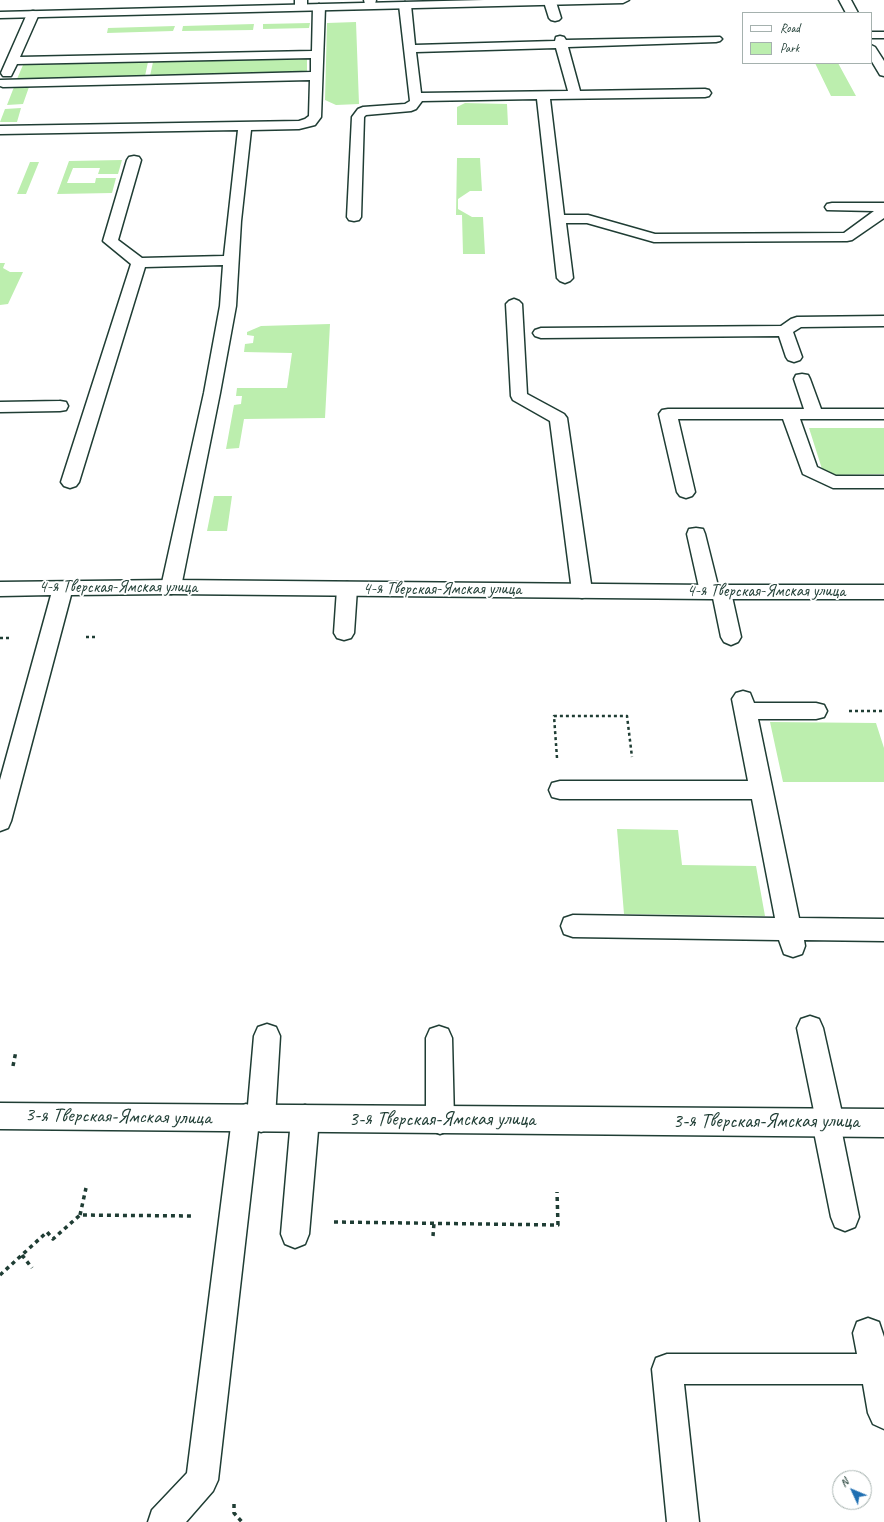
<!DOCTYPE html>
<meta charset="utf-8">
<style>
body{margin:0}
#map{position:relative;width:884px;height:1522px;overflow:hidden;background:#fff;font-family:Caveat,sans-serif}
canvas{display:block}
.legend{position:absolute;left:742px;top:12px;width:130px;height:52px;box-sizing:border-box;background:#fff;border:1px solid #a5b1ae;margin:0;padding:5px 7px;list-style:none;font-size:12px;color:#1f3d34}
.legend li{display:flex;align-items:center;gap:8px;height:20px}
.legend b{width:20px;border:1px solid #a5b1ae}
.north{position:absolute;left:832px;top:1470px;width:40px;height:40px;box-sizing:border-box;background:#fff;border:1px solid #a5b1ae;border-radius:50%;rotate:314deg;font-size:11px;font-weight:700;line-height:16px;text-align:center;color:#1f3d34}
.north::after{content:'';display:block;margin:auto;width:14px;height:18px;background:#1f6fb2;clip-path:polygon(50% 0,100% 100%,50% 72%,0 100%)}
</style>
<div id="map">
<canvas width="884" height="1522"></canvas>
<ul class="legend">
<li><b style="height:5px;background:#fff"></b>Road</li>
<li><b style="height:11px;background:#bceeae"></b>Park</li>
</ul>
<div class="north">N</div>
</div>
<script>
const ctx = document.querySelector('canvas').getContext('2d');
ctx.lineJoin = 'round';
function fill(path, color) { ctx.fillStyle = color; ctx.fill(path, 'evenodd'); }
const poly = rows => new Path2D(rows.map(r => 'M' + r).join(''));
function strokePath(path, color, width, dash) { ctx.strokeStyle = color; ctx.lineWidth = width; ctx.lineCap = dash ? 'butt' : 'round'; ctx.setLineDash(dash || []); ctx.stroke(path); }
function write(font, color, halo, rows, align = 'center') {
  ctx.font = font + ' Caveat,sans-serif'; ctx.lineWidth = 3.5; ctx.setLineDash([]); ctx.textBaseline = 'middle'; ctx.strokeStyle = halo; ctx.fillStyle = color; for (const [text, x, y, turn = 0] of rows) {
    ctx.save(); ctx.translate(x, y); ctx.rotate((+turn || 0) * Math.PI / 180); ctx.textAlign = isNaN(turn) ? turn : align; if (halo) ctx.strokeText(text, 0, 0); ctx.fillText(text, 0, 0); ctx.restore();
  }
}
fill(poly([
 [356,22,359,104,336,105,325,100,327,23],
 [310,23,309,28,263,29,263,24],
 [254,24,253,30,182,31,183,26],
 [175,26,173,31,107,33,108,28],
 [307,58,307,72,150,76,153,62],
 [148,62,145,76,17,79,23,65],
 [815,63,838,63,856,96,831,96],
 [14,87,29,87,23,104,7,105],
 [465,103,507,104,508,125,457,125,457,107],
 [21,108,17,122,0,122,5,109],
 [457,158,480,158,482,191,470,191,458,199,458,209,472,217,483,217,485,254,463,254,462,215,456,215],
 [122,160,118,174,98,174,100,168,73,168,67,183,95,183,96,178,116,178,112,193,57,194,69,161],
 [30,162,39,162,26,194,17,194],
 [0,263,5,263,3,268,10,272,23,272,8,304,0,305],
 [330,324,325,418,244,419,239,448,226,449,234,405,241,404,242,396,236,396,237,388,287,388,292,353,244,352,245,344,253,343,254,336,247,335,247,332,261,326],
 [809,428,884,428,884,474,833,475,822,469],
 [214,496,232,496,227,531,207,531],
 [770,722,876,723,884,748,884,782,783,782],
 [617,829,678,830,682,865,756,866,765,916,624,914]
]), '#bceeae');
const service = poly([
 [295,0,307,0,307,8,305,10,297,10,295,8,295,0],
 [364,0,376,0,374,8,366,8,364,0],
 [546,0,554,0,556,2,561,18,559,20,555,21,551,20,549,18,544,2,546,0],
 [405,2,411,5,415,45,555,41,556,37,560,36,564,37,566,40,720,37,722,39,720,41,716,42,568,47,580,91,705,89,709,90,711,93,709,96,705,97,550,99,564,215,588,215,655,234,844,233,874,211,827,210,825,207,827,204,832,203,884,203,884,218,852,240,847,241,654,242,587,223,566,223,573,278,570,281,565,283,560,281,557,278,537,99,422,101,416,109,411,111,366,115,364,117,361,217,359,220,354,221,349,220,347,217,352,117,358,109,363,107,405,104,410,101,399,5,405,2],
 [556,48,568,91,421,93,416,52,556,48],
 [319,4,325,7,321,117,315,125,299,129,251,130,241,221,236,306,220,393,181,587,178,592,171,594,164,592,161,587,204,393,220,306,223,265,145,267,79,482,76,486,70,488,64,486,61,482,131,264,103,241,127,160,129,157,134,156,139,157,141,160,118,240,142,258,224,256,238,130,0,134,0,126,299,121,305,119,309,116,310,80,3,87,0,86,0,80,311,72,311,58,17,64,11,76,3,76,1,73,27,14,29,12,33,11,37,12,39,14,20,57,312,51,313,7,319,4],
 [871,32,884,32,884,38,871,38,871,32],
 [514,299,519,301,522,304,527,394,564,414,567,418,592,591,589,596,582,598,575,596,572,591,550,421,513,400,511,396,506,304,509,301,514,299],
 [884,316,884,326,801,327,793,332,802,357,800,360,794,362,788,360,786,357,779,336,541,338,535,336,533,333,535,330,541,328,781,326,791,319,797,317,884,316],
 [802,374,808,375,810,379,821,409,884,409,884,419,800,419,817,467,836,476,884,476,884,488,833,488,803,474,783,419,678,419,695,492,692,496,686,498,680,496,677,492,659,414,662,410,668,409,804,409,794,379,796,375,802,374],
 [60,401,66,402,68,406,66,410,60,411,0,412,0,402,60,401],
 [696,528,703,529,705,534,718,586,728,587,731,592,741,637,738,642,731,645,724,642,721,637,713,598,703,597,700,592,687,534,689,529,696,528],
 [347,582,354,584,357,589,354,633,351,638,344,640,337,638,334,633,337,589,340,584,347,582],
 [743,691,750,693,754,703,816,703,824,705,827,711,824,717,816,719,758,719,799,918,884,919,884,941,804,940,805,946,802,954,793,957,784,954,779,940,573,937,564,934,561,926,564,918,573,915,775,918,752,799,560,799,552,797,549,790,552,783,560,781,748,781,732,699,736,693,743,691],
 [810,1016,819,1019,823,1028,844,1122,841,1128,859,1217,855,1227,845,1231,835,1227,831,1217,812,1122,815,1116,797,1028,801,1019,810,1016],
 [267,1024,276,1027,280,1036,275,1118,271,1128,261,1132,258,1130,218,1480,213,1491,186,1522,148,1522,152,1510,187,1473,232,1118,236,1108,246,1104,248,1105,254,1036,258,1027,267,1024],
 [439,1026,448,1029,452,1038,454,1120,450,1130,440,1134,430,1130,426,1120,426,1038,430,1029,439,1026],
 [305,1105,315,1109,319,1119,309,1234,305,1244,295,1248,285,1244,281,1234,291,1119,295,1109,305,1105],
 [868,1318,879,1322,884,1337,884,1429,873,1424,868,1413,863,1384,684,1384,699,1522,667,1522,652,1369,656,1358,667,1354,857,1354,853,1333,857,1322,868,1318]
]);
const minor = poly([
 [839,0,851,0,858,13,846,13,839,0],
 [871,45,875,47,884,61,884,76,880,75,871,60,871,45],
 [171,580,710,585,884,585,884,599,710,599,171,594,71,595,11,821,8,828,0,831,0,780,51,595,0,596,0,582,171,580],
 [0,1103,884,1109,884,1137,0,1129,0,1103]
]);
const tertiary = poly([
 [484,0,629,0,623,3,0,18,0,12,484,0]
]);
strokePath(service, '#1f3d34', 3);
strokePath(minor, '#1f3d34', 3);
strokePath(tertiary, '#1f3d34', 3);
strokePath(poly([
 [86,637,97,637],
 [0,638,11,638],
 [849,711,884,711],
 [557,758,554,716,627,716,632,757]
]), '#1f3d34', 2.5, [3, 3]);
strokePath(poly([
 [13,1066,16,1051],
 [80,1215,86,1188],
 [334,1222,558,1225,557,1192],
 [433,1236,434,1223],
 [22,1255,32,1268],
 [0,1275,47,1232,53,1239,80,1215,194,1216],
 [234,1504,234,1513,242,1522]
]), '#1f3d34', 3.5, [4, 4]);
fill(service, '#fff');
fill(minor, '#fff');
fill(tertiary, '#fff');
write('17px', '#1f3d34', '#fff', [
 ["4-я Тверская-Ямская улица",118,588],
 ["4-я Тверская-Ямская улица",442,590],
 ["4-я Тверская-Ямская улица",766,592]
]);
write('20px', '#1f3d34', '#fff', [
 ["3-я Тверская-Ямская улица",118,1117,1],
 ["3-я Тверская-Ямская улица",442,1120],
 ["3-я Тверская-Ямская улица",766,1122]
]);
</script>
